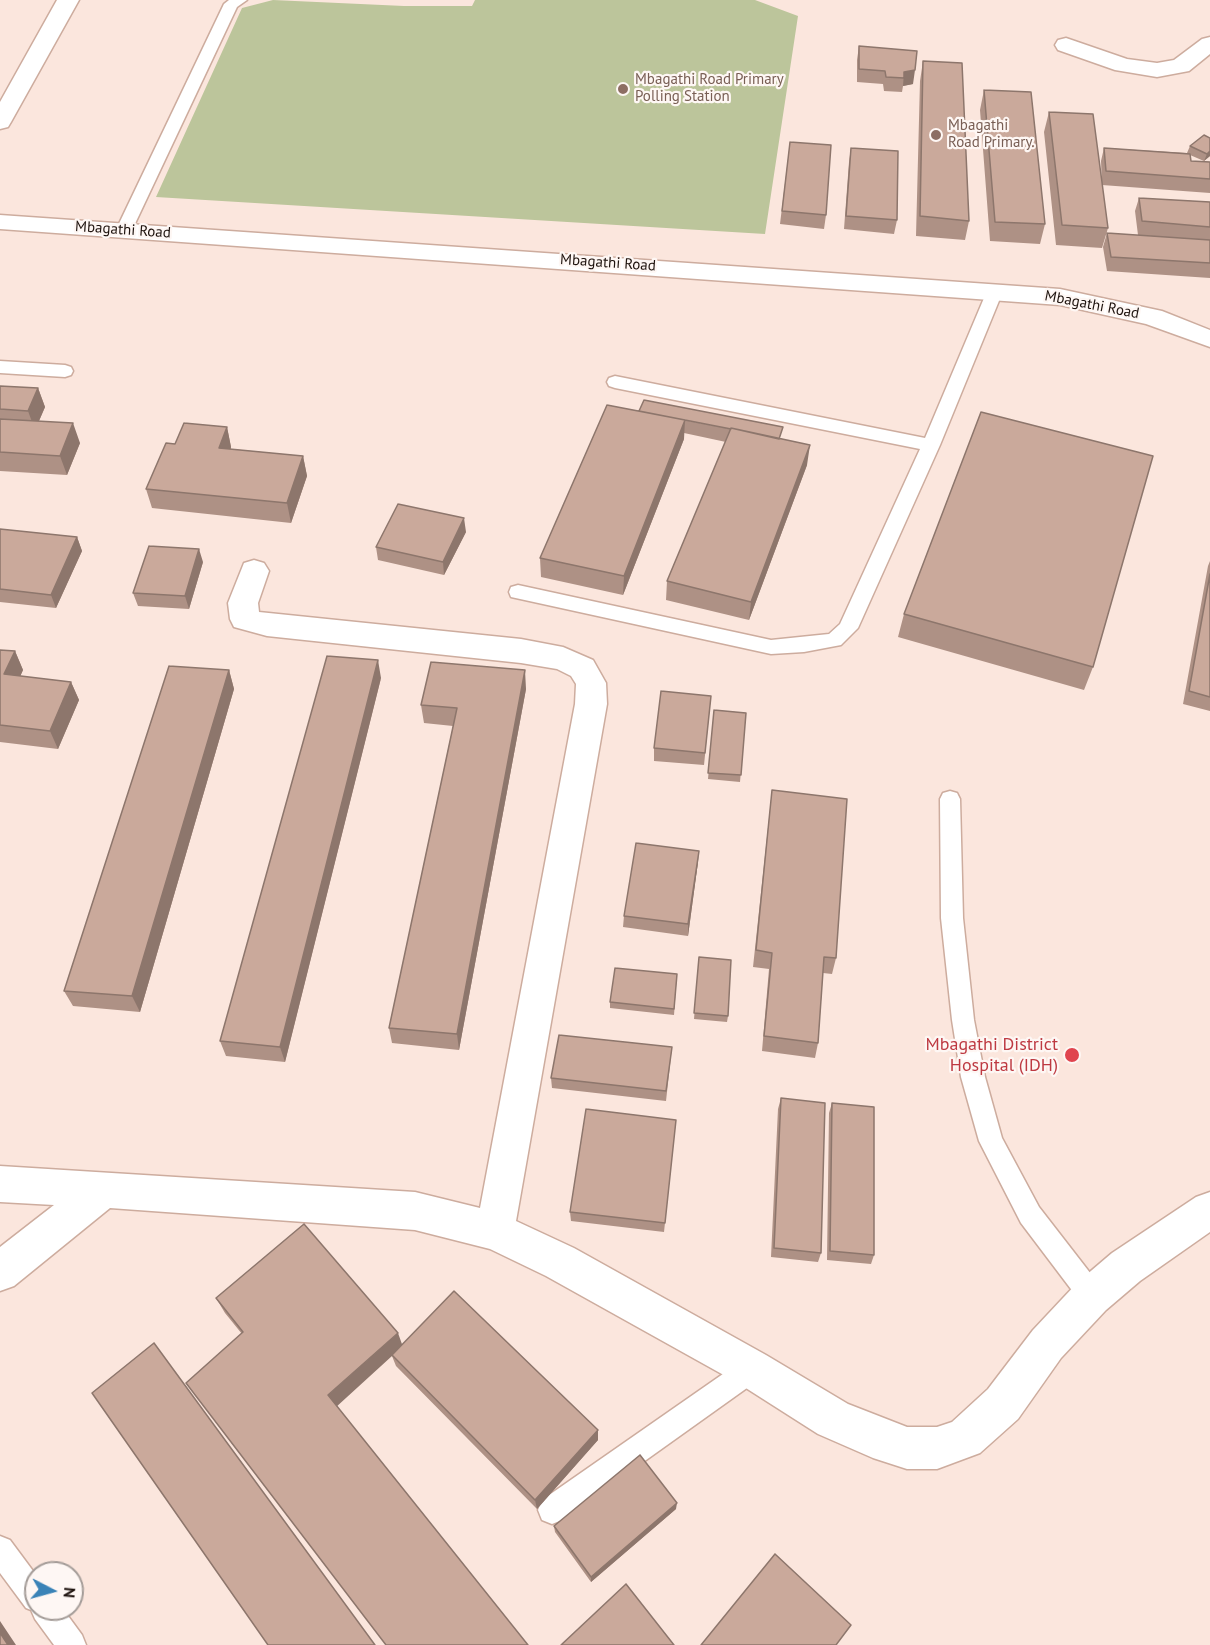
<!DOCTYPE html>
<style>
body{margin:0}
#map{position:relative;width:1210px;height:1645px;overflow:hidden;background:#fbe6dd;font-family:"PT Sans",sans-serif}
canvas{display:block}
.north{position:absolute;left:24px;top:1561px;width:60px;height:60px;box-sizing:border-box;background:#fef7f4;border:2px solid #a49c98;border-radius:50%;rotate:96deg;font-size:16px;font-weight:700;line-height:24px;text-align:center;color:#1e130e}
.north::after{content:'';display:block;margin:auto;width:21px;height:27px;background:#3a83b7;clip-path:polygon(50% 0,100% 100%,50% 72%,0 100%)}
</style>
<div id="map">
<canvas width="1210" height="1645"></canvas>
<div class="north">N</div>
</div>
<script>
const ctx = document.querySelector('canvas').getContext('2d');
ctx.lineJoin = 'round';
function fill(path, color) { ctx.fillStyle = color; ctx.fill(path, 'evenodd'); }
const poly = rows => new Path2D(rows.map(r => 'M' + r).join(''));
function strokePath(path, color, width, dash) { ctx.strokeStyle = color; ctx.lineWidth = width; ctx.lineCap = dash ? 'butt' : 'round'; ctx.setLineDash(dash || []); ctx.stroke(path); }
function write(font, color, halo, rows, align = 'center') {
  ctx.font = font + ' "PT Sans",sans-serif'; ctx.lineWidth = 4.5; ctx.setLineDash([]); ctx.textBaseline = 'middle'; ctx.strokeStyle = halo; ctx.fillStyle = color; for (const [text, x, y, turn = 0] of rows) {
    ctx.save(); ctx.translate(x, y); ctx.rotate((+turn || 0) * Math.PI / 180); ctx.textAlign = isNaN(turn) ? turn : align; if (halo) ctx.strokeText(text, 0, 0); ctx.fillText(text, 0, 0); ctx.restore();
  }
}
fill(poly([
 [273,0,404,6,472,6,475,0,755,0,798,16,765,234,156,197,242,8]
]), '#bcc59b');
const service = poly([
 [229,0,247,0,237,7,132,230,124,235,119,233,116,230,224,4,229,0],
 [995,286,1003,291,940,445,858,628,841,645,804,652,771,654,511,597,509,592,511,587,518,585,771,640,829,634,840,624,920,449,615,388,609,386,607,382,609,378,615,376,925,438,987,291,995,286],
 [0,361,65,365,71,367,73,371,71,375,65,377,0,373,0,361],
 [950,791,957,793,960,799,963,918,974,1020,985,1077,1002,1138,1039,1207,1101,1287,1105,1296,1101,1305,1092,1309,1083,1305,1021,1223,979,1141,961,1077,952,1020,941,918,940,799,943,793,950,791],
 [752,1356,761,1360,765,1369,761,1378,562,1520,552,1524,542,1520,538,1510,542,1500,743,1360,752,1356],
 [0,1536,10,1540,36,1575,36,1609,63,1609,82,1635,86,1645,54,1645,35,1619,31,1610,26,1608,0,1573,0,1536]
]);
const minor = poly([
 [57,0,79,0,11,122,8,127,0,129,0,102,57,0],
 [1210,37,1210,54,1189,71,1157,77,1115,70,1058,50,1055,45,1058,40,1066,38,1127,59,1157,63,1174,60,1202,39,1210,37],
 [0,215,1060,289,1162,311,1210,330,1210,347,1146,324,1060,305,0,229,0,215],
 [254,560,264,563,269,571,258,603,259,612,521,639,563,647,593,660,606,683,607,704,516,1221,574,1248,766,1355,848,1404,907,1427,937,1427,952,1422,988,1389,1033,1330,1078,1282,1112,1253,1196,1197,1210,1192,1210,1232,1140,1281,1106,1310,1061,1358,1018,1419,980,1453,937,1469,907,1469,873,1458,818,1434,738,1383,546,1276,490,1249,415,1230,110,1208,14,1286,0,1291,0,1247,54,1205,0,1202,0,1166,415,1192,480,1208,575,704,576,684,571,676,557,669,521,663,267,636,234,627,230,619,228,603,244,563,254,560]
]);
strokePath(service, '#cdac9e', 3);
strokePath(minor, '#cdac9e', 3);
fill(service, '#fff');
fill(minor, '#fff');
fill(poly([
 [859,46,913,84,903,86,902,92,884,91,883,84,857,82,857,60],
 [923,61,969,221,965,240,916,236,920,81],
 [984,90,1045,224,1040,244,990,241,980,110],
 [1049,112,1108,228,1102,248,1056,245,1044,132],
 [1210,138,1210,156,1204,161,1190,155,1191,161,1210,162,1210,193,1102,185,1101,161,1104,148,1187,153,1190,146],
 [790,142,826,215,824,229,780,224],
 [851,148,897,220,894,234,844,229,849,162],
 [1139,198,1210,202,1210,278,1107,271,1103,247,1107,233,1160,237,1138,235,1135,211],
 [0,386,38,388,45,407,39,421,80,443,67,475,0,471],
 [607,405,782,439,807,465,749,620,666,600,667,581,726,442,684,433,684,439,623,595,541,577,540,558],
 [227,427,231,447,231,449,303,456,307,476,291,523,152,508,146,489,175,444],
 [0,529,77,537,82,551,56,608,0,602],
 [466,532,444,575,378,560,376,547],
 [1210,561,1210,711,1183,704,1208,566],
 [203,562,189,609,138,606,133,593],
 [904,614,1093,667,1084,690,898,637],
 [0,650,15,651,23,670,20,676,71,682,79,700,58,749,0,742],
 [229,670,234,689,140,1012,73,1006,64,991],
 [381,678,285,1062,226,1056,220,1041],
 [526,689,459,1050,392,1043,389,1028,453,726,424,723,421,705],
 [711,696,704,765,654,761,654,748],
 [714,710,746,713,740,782,708,779],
 [772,790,836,958,832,974,823,973,818,1043,815,1058,762,1051,769,969,753,967],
 [698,862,688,936,623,927,624,916],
 [699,957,728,1016,727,1022,694,1019],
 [677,974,674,1015,610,1008,610,1002],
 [672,1047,666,1101,552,1088,551,1078],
 [781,1098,821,1253,818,1262,771,1257,778,1109],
 [832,1103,874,1255,871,1264,827,1260,829,1113],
 [676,1120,664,1232,571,1221,570,1212],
 [216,1298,402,1344,598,1430,598,1440,537,1509,396,1366,392,1356,242,1334,225,1313],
 [676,1509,591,1582,555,1532,554,1526]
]), '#ae9185');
fill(poly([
 [915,70,913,84,903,86,904,72],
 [1210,151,1210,156,1204,161,1207,154],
 [38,388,45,407,35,430,28,411],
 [685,420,684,439,623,595,624,576],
 [73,423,80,443,67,475,60,456],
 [227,427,231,447,224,467,219,448],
 [810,445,807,465,749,620,751,602],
 [303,456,307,476,291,523,287,503],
 [464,518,466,532,444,575,443,562],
 [77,537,82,551,56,608,51,595],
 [199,549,203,562,189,609,185,596],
 [15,651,23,670,13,693,4,674],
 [378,660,381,678,285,1062,280,1047],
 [229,670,234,689,140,1012,132,996],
 [525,670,526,689,459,1050,457,1034],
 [71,682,79,700,58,749,50,731],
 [699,851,698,862,688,936,688,924],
 [398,1333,403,1347,392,1355,392,1356,335,1408,328,1395],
 [598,1430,598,1440,537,1509,535,1500],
 [677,1503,676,1509,591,1582,591,1577],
 [0,1621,16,1645,8,1645,0,1633]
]), '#8d766c');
const building = poly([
 [859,46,917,51,915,70,904,72,904,78,886,77,885,71,859,69,859,46],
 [923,61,962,63,969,221,920,216,923,61],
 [984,90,1031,92,1045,224,995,222,984,90],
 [1049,112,1093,114,1108,228,1062,225,1049,112],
 [1204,135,1210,138,1210,151,1207,154,1190,146,1204,135],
 [790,142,831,145,826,215,782,211,790,142],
 [851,148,898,151,897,220,846,216,851,148],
 [1104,148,1190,154,1191,161,1210,162,1210,179,1106,171,1104,148],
 [1139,198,1210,202,1210,227,1142,221,1139,198],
 [1107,233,1210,240,1210,263,1111,257,1107,233],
 [0,386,38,388,28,411,0,409,0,386],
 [644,400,783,427,779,439,731,428,731,429,639,411,644,400],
 [607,405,685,420,624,576,540,558,607,405],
 [981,412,1153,456,1093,667,904,614,981,412],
 [0,419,73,423,60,456,0,452,0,419],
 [184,423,227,427,219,448,303,456,287,503,146,489,166,443,175,444,184,423],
 [731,428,810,445,751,602,667,581,731,428],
 [398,504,464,518,443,562,376,547,398,504],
 [0,529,77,537,51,595,0,589,0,529],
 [149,546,199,549,185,596,133,593,149,546],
 [1210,574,1210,697,1189,691,1210,574],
 [0,650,15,651,4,674,71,682,50,731,0,725,0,650],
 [327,656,378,660,280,1047,220,1041,327,656],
 [431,662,525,670,457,1034,389,1028,457,708,421,705,431,662],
 [169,666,229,670,132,996,64,991,169,666],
 [661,691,711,696,705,753,654,748,661,691],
 [714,710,746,713,741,775,708,773,714,710],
 [772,790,847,799,836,958,824,957,818,1043,764,1036,772,953,756,950,772,790],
 [636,843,699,851,688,924,624,916,636,843],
 [699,957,731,960,728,1016,694,1013,699,957],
 [615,968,677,974,674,1009,610,1002,615,968],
 [559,1035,672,1047,666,1091,551,1078,559,1035],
 [781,1098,825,1103,821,1253,774,1248,781,1098],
 [832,1103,874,1107,874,1255,830,1251,832,1103],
 [586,1109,676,1120,665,1223,570,1212,586,1109],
 [304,1224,398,1333,328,1395,528,1645,386,1645,186,1383,243,1332,216,1298,304,1224],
 [454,1291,598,1430,535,1500,392,1355,454,1291],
 [154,1343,375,1645,268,1645,92,1393,154,1343],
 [640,1455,677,1503,591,1577,554,1526,640,1455],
 [775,1554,851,1625,836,1645,701,1645,775,1554],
 [626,1584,674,1645,561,1645,626,1584],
 [0,1633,8,1645,0,1645,0,1633]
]);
fill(building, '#caa99b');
strokePath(building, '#8d766c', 1.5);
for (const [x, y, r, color] of [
 [623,89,6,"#8d6e63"],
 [936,135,6,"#8d6e63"],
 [1072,1055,8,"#e0444e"]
]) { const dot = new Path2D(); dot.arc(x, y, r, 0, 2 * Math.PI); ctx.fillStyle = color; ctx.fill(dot); strokePath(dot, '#fef7f4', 2); }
write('15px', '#785e54', '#fef7f4', [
 ["Mbagathi Road Primary",635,80],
 ["Polling Station",635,97],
 ["Mbagathi",948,126],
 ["Road Primary.",948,143]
], 'left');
write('15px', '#1e130e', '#fef7f4', [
 ["Mbagathi Road",123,230,4],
 ["Mbagathi Road",608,263,4],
 ["Mbagathi Road",1092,305,11]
]);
write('18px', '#be3a42', '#fef7f4', [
 ["Mbagathi District",1058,1045],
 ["Hospital (IDH)",1058,1066]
], 'right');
</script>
